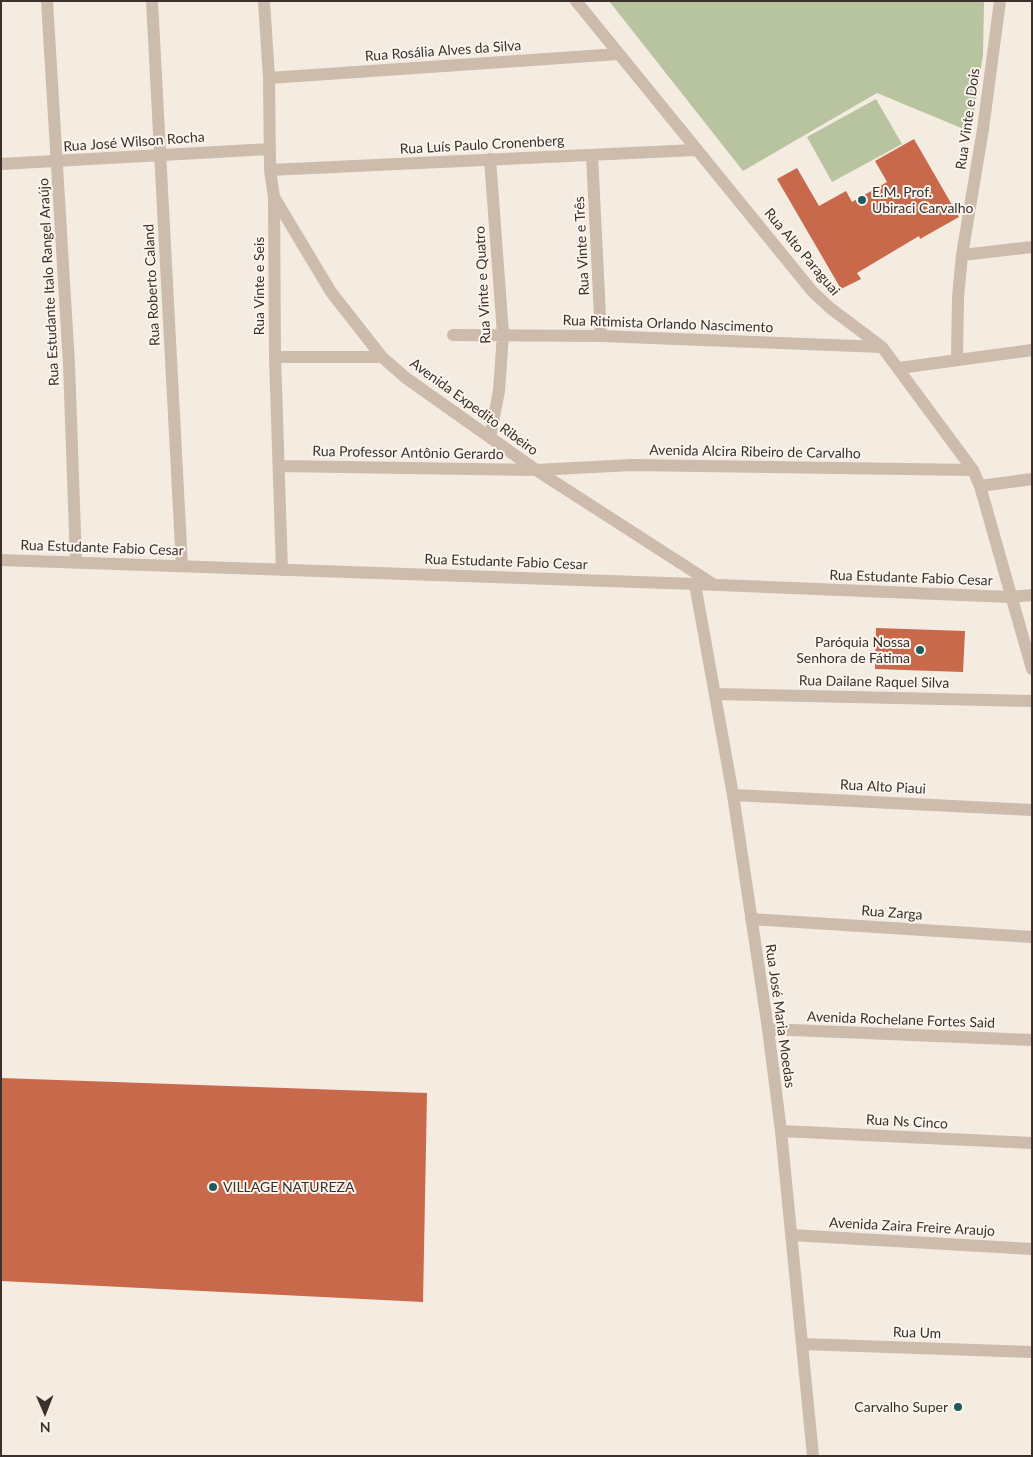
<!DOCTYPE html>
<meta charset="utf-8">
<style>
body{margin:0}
#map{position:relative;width:1033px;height:1457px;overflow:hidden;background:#f4ebe1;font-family:Lato,sans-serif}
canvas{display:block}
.frame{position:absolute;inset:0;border:2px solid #3b302b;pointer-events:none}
.north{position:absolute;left:20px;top:1387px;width:50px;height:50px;-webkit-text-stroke:4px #fbf5ee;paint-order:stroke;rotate:179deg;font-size:14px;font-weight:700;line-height:20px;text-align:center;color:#3b302b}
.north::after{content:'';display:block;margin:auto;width:18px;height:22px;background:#3b302b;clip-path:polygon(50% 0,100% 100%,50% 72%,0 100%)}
</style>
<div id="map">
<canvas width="1033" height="1457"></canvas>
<div class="frame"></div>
<div class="north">N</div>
</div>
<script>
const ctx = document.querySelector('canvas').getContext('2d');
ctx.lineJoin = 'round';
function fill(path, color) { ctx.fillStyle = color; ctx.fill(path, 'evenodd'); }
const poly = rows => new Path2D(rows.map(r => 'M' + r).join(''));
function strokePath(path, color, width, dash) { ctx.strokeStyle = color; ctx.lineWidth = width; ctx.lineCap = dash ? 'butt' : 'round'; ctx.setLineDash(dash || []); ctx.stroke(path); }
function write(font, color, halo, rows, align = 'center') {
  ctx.font = font + ' Lato,sans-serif'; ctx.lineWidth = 4; ctx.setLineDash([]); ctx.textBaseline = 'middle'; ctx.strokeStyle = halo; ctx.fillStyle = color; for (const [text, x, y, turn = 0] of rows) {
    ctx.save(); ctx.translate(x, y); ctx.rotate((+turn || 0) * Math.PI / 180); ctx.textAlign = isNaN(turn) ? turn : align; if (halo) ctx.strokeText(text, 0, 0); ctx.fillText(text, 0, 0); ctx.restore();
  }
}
fill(poly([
 [609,1,984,1,983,55,971,132,877,93,743,171],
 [876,99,902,144,832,182,807,137]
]), '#b8c4a0');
fill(poly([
 [914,139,959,217,920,239,919,236,857,273,861,279,841,289,777,179,797,168,819,206,846,191,852,202,887,182,875,161],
 [876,628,965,631,963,672,875,669],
 [1,1078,427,1093,423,1302,1,1281]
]), '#c8694b');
strokePath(poly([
 [47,1,69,364,76,561],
 [152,1,182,566],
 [264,1,269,78,270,170,274,197,275,357,282,570],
 [576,1,812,291,830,308,882,347,973,470,980,486,1032,669],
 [269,78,619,54],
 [592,155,601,336],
 [490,159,503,334,499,391,490,437],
 [1,164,270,149],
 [270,170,695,150],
 [274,197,331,292,382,357,406,378,536,470,713,584],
 [962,255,1032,247],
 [453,335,601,336,882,347],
 [275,357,382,357],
 [957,359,958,297,962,255,983,129,1000,1],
 [899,368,1032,350],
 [279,466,536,470,632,465,973,470],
 [980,486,1032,479],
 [1,560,695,584,1010,597,1032,595],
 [695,584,733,795,768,1029,781,1131,813,1456],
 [715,694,1032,701],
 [733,795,1032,810],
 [751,919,1032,937],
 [768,1029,1032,1040],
 [781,1131,1032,1143],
 [791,1235,1032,1249],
 [802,1344,1032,1352]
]), '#cdbbac', 12);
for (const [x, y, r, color] of [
 [862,200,5,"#1f5a5e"],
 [920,650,5,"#1f5a5e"],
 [213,1187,5,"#1f5a5e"],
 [958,1407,5,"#1f5a5e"]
]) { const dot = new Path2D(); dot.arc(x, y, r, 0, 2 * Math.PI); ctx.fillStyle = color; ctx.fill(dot); strokePath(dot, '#fbf5ee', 2); }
write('14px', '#3b302b', '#fbf5ee', [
 ["Rua Rosália Alves da Silva",443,51,-4],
 ["Rua Vinte e Dois",968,119,-82],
 ["Rua José Wilson Rocha",134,142,-4],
 ["Rua Luís Paulo Cronenberg",482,145,-3],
 ["Rua Vinte e Três",582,246,-93],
 ["Rua Alto Paraguai",802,252,50],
 ["Rua Estudante Italo Rangel Araújo",49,282,-93],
 ["Rua Roberto Caland",152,285,-93],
 ["Rua Vinte e Quatro",483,285,-93],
 ["Rua Vinte e Seis",259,286,-90],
 ["Rua Ritimista Orlando Nascimento",668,324,2],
 ["Avenida Expedito Ribeiro",474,407,36],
 ["Avenida Alcira Ribeiro de Carvalho",755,452,1],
 ["Rua Professor Antônio Gerardo",408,453,1],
 ["Rua Estudante Fabio Cesar",102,548,2],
 ["Rua Estudante Fabio Cesar",506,562,2],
 ["Rua Estudante Fabio Cesar",911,578,2],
 ["Rua Dailane Raquel Silva",874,682,1],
 ["Rua Alto Piaui",883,787,3],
 ["Rua Zarga",892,913,4],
 ["Rua José Maria Moedas",780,1016,82],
 ["Avenida Rochelane Fortes Said",901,1020,2],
 ["Rua Ns Cinco",907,1122,3],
 ["Avenida Zaira Freire Araujo",912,1227,3],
 ["Rua Um",917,1333,2]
]);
write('14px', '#3b302b', '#fbf5ee', [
 ["E.M. Prof.",872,192],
 ["Ubiraci Carvalho",872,208],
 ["Paróquia Nossa",910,642,"right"],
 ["Senhora de Fátima",910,658,"right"],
 ["VILLAGE NATUREZA",223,1187],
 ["Carvalho Super",948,1407,"right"]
], 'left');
</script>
